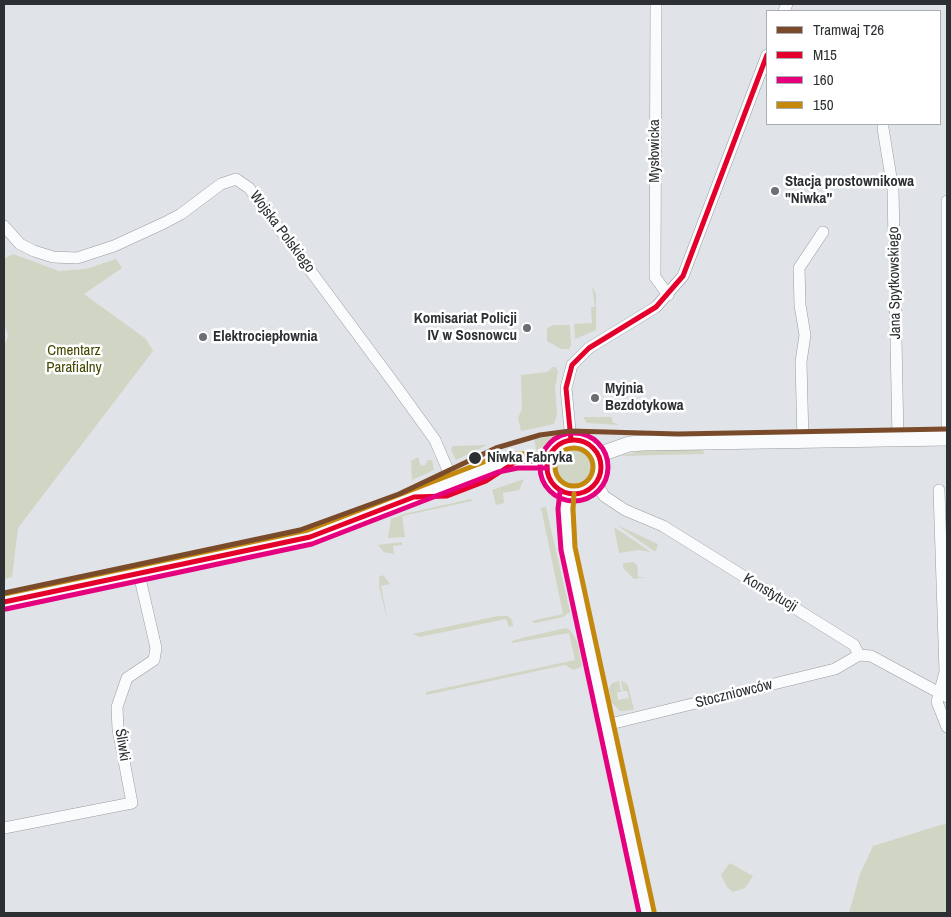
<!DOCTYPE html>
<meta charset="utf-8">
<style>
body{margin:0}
#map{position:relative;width:951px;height:917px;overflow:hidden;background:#e0e4e8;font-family:"Archivo Narrow",sans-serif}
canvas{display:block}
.frame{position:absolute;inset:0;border:5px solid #2d3033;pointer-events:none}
.legend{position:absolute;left:766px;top:10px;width:175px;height:115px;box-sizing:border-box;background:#fff;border:1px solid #abacad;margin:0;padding:6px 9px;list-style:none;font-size:15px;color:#2d3033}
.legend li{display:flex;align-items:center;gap:10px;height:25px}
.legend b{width:25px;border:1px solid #abacad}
</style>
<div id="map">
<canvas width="951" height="917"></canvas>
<div class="frame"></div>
<ul class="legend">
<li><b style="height:6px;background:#7a4b2a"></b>Tramwaj T26</li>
<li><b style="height:6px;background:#e4002b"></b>M15</li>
<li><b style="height:6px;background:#e5007d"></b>160</li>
<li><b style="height:6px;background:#c4880d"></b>150</li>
</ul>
</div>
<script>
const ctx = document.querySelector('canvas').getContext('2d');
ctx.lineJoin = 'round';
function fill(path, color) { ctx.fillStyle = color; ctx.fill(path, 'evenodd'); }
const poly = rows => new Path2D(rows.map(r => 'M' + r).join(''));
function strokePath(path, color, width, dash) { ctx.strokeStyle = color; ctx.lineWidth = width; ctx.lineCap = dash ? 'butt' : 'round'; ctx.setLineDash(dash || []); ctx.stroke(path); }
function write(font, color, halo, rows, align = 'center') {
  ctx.font = font + ' "Archivo Narrow",sans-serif'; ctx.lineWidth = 5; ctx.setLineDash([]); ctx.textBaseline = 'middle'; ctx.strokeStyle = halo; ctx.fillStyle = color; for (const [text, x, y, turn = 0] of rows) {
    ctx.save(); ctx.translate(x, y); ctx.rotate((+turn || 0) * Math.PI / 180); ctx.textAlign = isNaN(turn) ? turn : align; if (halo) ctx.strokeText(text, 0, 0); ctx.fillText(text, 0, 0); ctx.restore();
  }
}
fill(poly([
 [13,254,59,271,86,269,116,259,122,268,84,294,146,339,153,351,18,528,12,577,4,579,4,346,8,336,4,322,4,259],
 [592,286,596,294,596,330,575,339,574,324,592,323,591,307,595,307],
 [554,325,570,325,571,345,569,349,561,349,547,341,547,328],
 [553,367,556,367,558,372,555,388,557,414,554,424,521,431,518,418,522,409,521,375,547,372],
 [583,417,612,417,612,422,619,425,587,423],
 [558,435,550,445,536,450,534,439],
 [487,445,456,460,451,450,452,446],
 '555 466a18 18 0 1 1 36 0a18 18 0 1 1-36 0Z',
 [703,449,704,454,621,456,643,450],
 [418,457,421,466,425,465,428,460,432,460,434,470,412,480,411,461],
 [524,479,519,490,503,493,504,503,496,505,492,490],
 [471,499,472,501,402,516,405,537,388,538,391,519,404,514],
 [546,507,570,612,563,617,535,623,531,621,563,614,541,508],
 [617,525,658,544,656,551,654,551],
 [614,527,648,550,650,552,639,550,619,553],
 [402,542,402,545,393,546,394,554,384,552,378,545],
 [633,562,637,565,638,577,646,577,634,579,623,568,623,563],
 [383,575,390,584,381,586,388,623,379,586,379,577],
 [498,616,508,616,512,620,513,626,509,627,506,619,420,637,412,634],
 [566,628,571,631,577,641,582,665,579,668,573,670,565,665,426,695,426,692,575,660,569,633,512,643,512,641,522,638],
 [621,680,628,685,634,710,620,711,611,702,609,688,612,683,619,681,621,692,617,692,618,700,629,698,627,691,623,691],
 [947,823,947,913,849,913,860,874,873,846],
 [730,863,753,876,745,888,733,892,727,887,721,875]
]), '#d0d5c4');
const minor = poly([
 [656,4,655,277,668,295],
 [784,11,787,4],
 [883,128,893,190,898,439],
 [4,226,20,244,34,251,53,257,77,258,114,246,164,223,181,214,221,184,236,179,249,188,396,386,435,440,453,482],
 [947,438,947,201],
 [571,440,566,388,572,365,589,348,656,307,683,276,767,55],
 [803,440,801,362,805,335,800,305,799,268,823,232],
 [596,482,604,496,625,510,663,526,854,645,859,655],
 [939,490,945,672,937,702,947,727],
 [567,493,565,509,568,548,647,913],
 [606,725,835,669,859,655,871,656,947,697],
 [4,828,132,803,118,729,117,707,127,678,154,660,156,648,139,574]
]);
const major = poly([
 '547 467a27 27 0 1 1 54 0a27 27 0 1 1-54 0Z',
 [598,455,629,444,643,443,947,438],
 [4,602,310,537,496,465,517,461,547,461]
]);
strokePath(minor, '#999c9f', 12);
strokePath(major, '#999c9f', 16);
strokePath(minor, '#fafbfc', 11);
strokePath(major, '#fafbfc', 15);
strokePath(poly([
 [571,440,566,388,572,365,589,348,656,307,683,276,767,55],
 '547 467a27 27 0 1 1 54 0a27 27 0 1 1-54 0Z',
 [4,602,310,537,414,497,447,496,486,481,517,461,547,461]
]), '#e4002b', 5);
strokePath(poly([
 '540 467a34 34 0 1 1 68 0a34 34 0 1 1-68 0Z',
 [560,492,558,509,561,550,639,913],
 [6,609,312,544,498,472,518,468,547,468]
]), '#e5007d', 5);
strokePath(poly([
 '555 467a19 19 0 1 1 38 0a19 19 0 1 1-38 0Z',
 [574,494,573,509,575,547,654,911],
 [4,594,308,530,494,458,516,454,547,454]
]), '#c4880d', 5);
strokePath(poly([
 [4,593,300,530,399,494,496,448,540,435,570,431,678,434,947,429]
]), '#7a4b2a', 5);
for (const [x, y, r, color] of [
 [775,191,5,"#6c6f72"],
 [527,328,5,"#6c6f72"],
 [203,337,5,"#6c6f72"],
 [595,398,5,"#6c6f72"],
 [475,458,7,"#2d3033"]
]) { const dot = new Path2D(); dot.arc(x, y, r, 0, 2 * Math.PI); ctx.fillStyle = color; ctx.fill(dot); strokePath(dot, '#fff', 2); }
write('15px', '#2d3033', '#fff', [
 ["Mysłowicka",655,151,-90],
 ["Wojska Polskiego",282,232,53],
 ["Jana Spytkowskiego",895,283,-91],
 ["Konstytucji",770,593,31],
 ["Stoczniowców",734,694,-14],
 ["Śliwki",122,745,81]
]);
write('bold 15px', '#2d3033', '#fff', [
 ["Stacja prostownikowa",785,182],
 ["\"Niwka\"",785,199],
 ["Komisariat Policji",517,319,"right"],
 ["IV w Sosnowcu",517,336,"right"],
 ["Elektrociepłownia",213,337],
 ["Myjnia",605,389],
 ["Bezdotykowa",605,406]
], 'left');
write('15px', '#424800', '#fff', [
 ["Cmentarz",74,351],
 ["Parafialny",74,368]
]);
write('bold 15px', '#2d3033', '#fff', [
 ["Niwka Fabryka",487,458]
], 'left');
</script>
